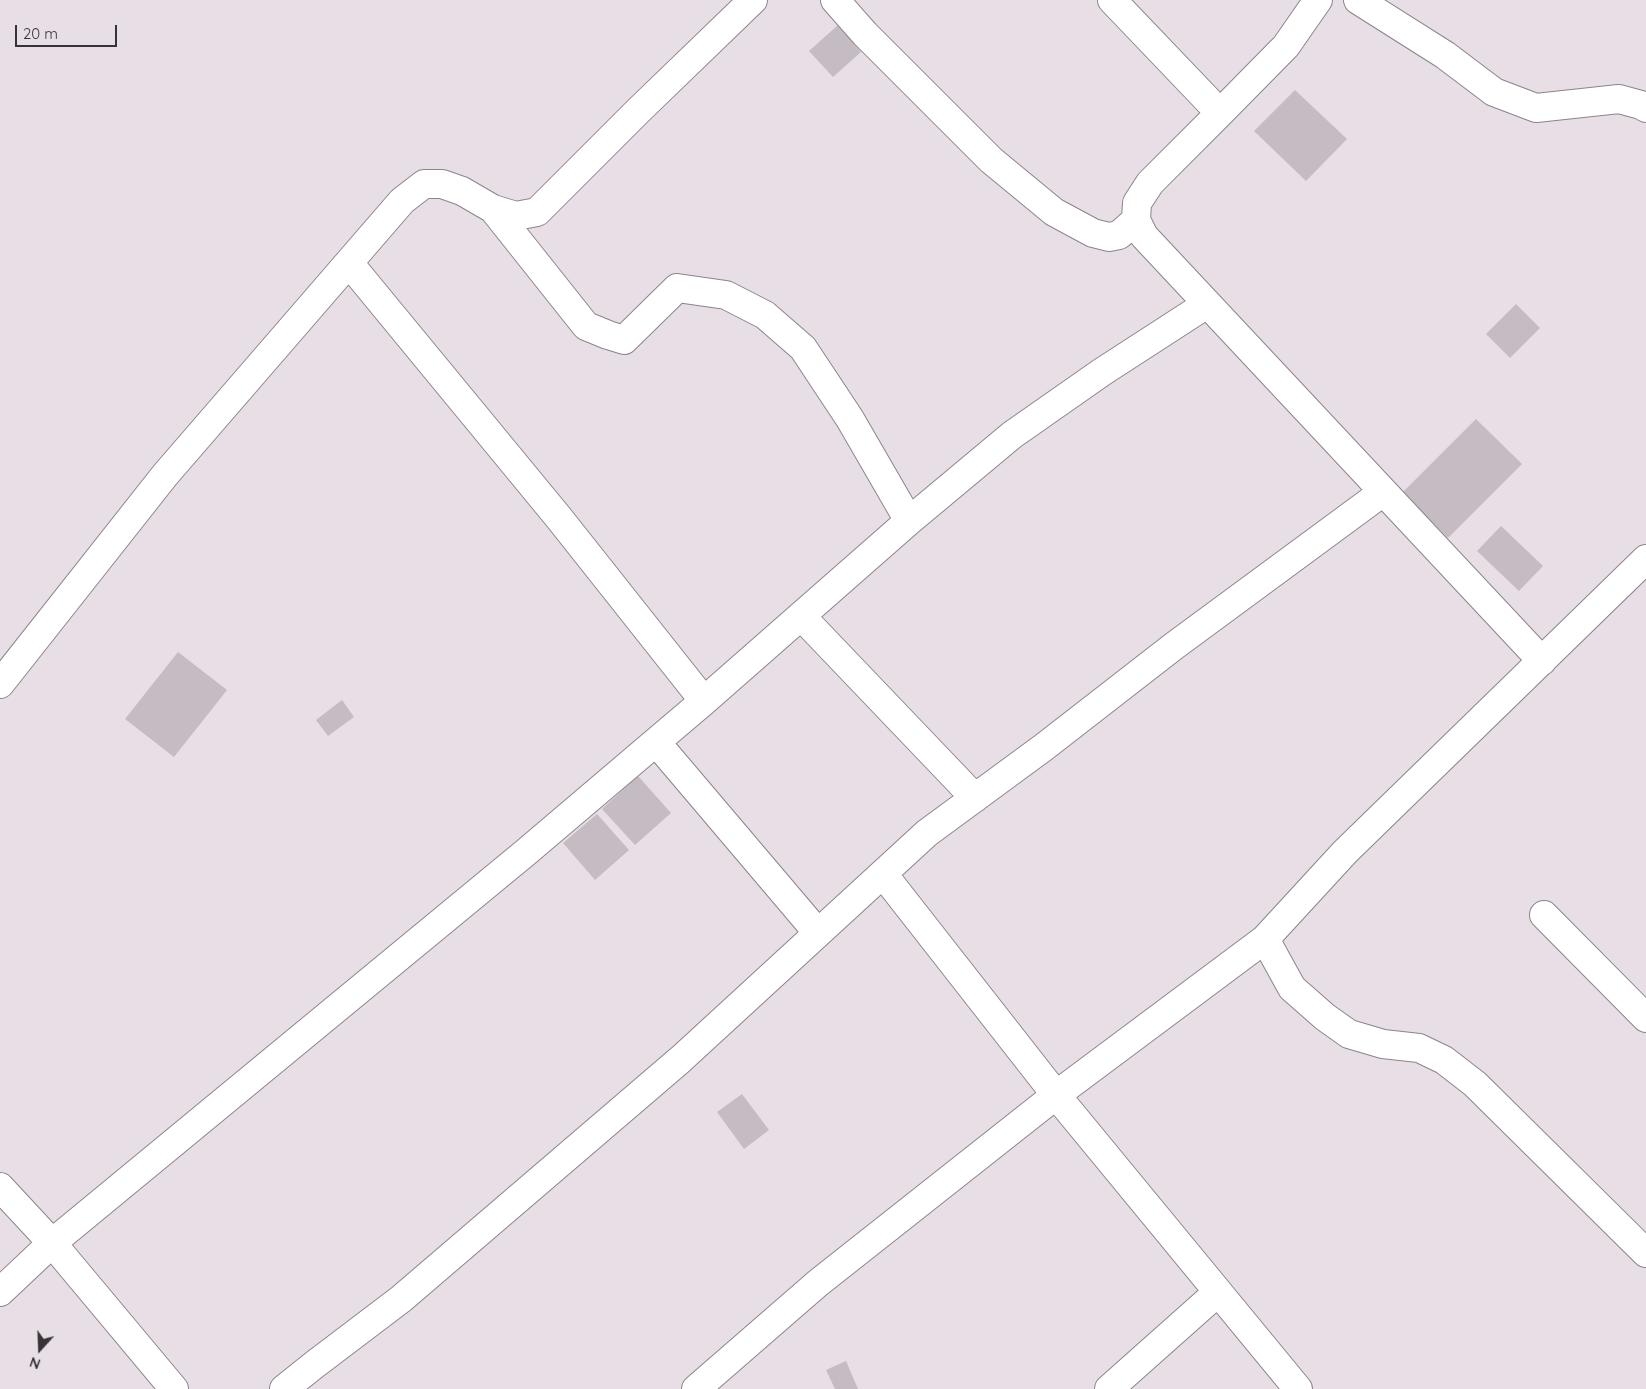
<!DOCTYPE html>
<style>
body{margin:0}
#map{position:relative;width:1646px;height:1389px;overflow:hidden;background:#e8dee5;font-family:Quicksand,sans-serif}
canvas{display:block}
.north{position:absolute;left:15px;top:1324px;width:50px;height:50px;-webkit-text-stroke:4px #e8dee5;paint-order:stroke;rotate:200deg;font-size:14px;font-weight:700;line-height:20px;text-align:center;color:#363235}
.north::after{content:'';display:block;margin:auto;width:18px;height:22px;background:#363235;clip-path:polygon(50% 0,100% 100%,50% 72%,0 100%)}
.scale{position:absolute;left:15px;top:25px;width:102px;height:22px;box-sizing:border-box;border:2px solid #363235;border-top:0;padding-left:6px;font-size:15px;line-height:18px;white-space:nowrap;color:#363235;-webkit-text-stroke:4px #e8dee5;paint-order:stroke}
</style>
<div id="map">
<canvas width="1646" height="1389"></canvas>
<div class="north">N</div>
<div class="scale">20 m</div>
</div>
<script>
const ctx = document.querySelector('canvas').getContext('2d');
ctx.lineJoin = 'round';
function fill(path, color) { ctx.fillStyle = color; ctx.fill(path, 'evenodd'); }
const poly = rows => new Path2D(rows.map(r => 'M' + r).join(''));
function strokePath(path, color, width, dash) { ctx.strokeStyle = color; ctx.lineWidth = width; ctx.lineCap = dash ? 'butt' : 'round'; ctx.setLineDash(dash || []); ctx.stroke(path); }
fill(poly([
 [838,25,861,52,833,77,809,51],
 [1295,90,1347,139,1306,181,1254,131],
 [1516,304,1540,328,1510,358,1486,334],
 [1476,419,1522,464,1448,538,1402,493],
 [1501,526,1543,566,1519,591,1477,551],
 [178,652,227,690,174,757,125,719],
 [342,700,354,717,328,736,316,720],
 [638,776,671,813,635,845,602,809],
 [597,814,629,850,595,880,563,843],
 [742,1094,769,1130,744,1149,717,1112],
 [846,1361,858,1389,835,1389,826,1370]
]), '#c5bbc2');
const minor = poly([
 [835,0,865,34,991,160,1054,212,1093,233,1109,237,1119,235,1136,220],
 [1112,0,1220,113],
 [1318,0,1286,46,1220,113,1150,183,1137,203,1136,220,1144,236,1542,661],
 [1358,0,1445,55,1494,92,1536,108,1619,99,1641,105,1646,108],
 [493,209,586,326,608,335,624,340,677,288,726,295,765,315,803,348,850,419,909,521],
 [349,263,559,518,704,701],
 [801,616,975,798],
 [0,684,165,475,402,201,424,184,442,184,462,191,493,209,516,216,537,212,639,110,753,0],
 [656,742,818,933],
 [883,874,1056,1095,1298,1389],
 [1544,915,1646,1018],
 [1265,939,1292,988,1325,1017,1349,1034,1383,1044,1419,1048,1444,1060,1475,1084,1646,1253],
 [0,1187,52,1243,174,1389],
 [0,1292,52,1243,525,853,704,701,909,521,1012,435,1102,372,1207,304],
 [284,1389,314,1365,401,1299,681,1059,927,833,1044,747,1174,646,1383,492],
 [696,1389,818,1283,1056,1095,1265,939,1345,852,1646,559],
 [1109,1389,1218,1292]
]);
strokePath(minor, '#8d848b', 30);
strokePath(minor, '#fff', 28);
</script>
